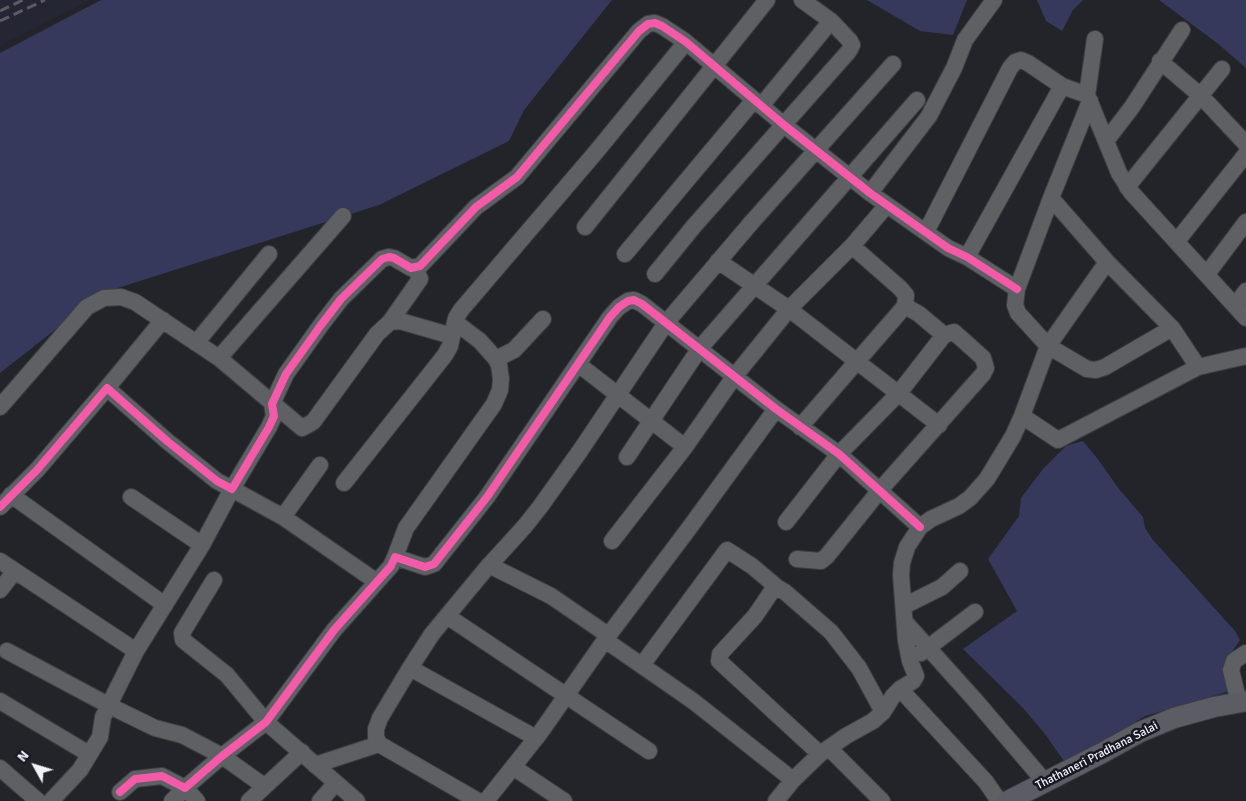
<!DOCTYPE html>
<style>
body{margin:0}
#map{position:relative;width:1246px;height:801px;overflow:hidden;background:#232429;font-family:Signika,sans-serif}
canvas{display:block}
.north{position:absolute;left:10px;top:741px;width:50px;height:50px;-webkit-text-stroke:4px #171822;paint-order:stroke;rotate:309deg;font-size:14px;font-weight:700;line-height:20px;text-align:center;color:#f1f2f8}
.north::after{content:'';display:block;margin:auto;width:18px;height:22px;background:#f1f2f8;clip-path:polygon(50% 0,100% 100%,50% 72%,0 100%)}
</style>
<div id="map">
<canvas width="1246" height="801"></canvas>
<div class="north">N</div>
</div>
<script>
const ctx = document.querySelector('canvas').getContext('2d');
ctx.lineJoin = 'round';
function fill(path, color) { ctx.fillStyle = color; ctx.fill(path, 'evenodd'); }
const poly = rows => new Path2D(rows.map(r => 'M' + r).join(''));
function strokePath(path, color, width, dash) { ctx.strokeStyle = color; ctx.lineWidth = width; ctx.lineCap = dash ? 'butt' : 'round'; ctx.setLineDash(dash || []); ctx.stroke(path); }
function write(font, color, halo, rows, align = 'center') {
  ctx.font = font + ' Signika,sans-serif'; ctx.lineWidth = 5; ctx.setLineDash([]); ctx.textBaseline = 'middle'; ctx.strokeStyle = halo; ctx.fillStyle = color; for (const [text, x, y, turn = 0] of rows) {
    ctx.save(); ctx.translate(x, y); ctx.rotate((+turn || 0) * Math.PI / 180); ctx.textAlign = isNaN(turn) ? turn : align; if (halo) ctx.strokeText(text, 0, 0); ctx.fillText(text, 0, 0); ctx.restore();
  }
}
fill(poly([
 [0,0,90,0,0,46]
]), '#252634');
fill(poly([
 [101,0,612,0,524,110,509,141,379,205,102,293,0,373,0,53],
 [867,0,967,0,953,35,920,31],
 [1037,0,1083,0,1073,10,1062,31,1046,21],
 [1159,0,1246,0,1246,68,1217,43],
 [1083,441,1097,458,1119,489,1143,517,1145,528,1153,540,1235,631,1240,640,1225,662,1237,689,1145,716,1066,764,1045,734,1022,707,963,649,1017,611,988,559,1019,516,1021,498,1043,469,1066,446]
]), '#36395c');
const minor = poly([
 [1095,39,1087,95,1119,173,1131,192,1246,318],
 [1160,61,1201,96,1246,144],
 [761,106,831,21,802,0],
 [1106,141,1132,107,1182,30],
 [1127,187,1222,69],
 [870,193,929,116,954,68,965,40,994,0],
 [1051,198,1107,262,1172,328],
 [585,227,767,0],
 [926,232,1010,68,1015,62,1021,60,1028,63,1062,86,1087,95],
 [1177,241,1246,154],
 [625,254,754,100],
 [967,257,1062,86],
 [718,261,789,309,939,425],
 [1107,262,1048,346,1087,369,1096,370,1105,367,1172,328,1198,367],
 [655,274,694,226,849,51,852,45,850,41,831,21],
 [1207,274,1246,222],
 [905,306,919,314,944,335],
 [1235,306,1246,291],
 [390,322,420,279,415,268],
 [196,343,269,254],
 [219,358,343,216],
 [496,359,514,350,543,319],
 [578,364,685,447],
 [107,388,163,320],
 [0,407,87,307,104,298,121,297,135,302,219,358,302,428,313,422,377,334,390,322,400,321,452,336],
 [1022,416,1058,440,1198,367,1246,356],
 [800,427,905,306,906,295,900,288,852,246,887,205],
 [627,457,700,348,917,100],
 [344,483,445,355,450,346,456,318,461,310,596,152,686,42],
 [11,495,165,605],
 [131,497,202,545],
 [0,507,37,470,107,388,167,441,217,481,232,489,269,427,274,416,272,404,286,374,321,325,341,299,382,259,389,257,394,258,411,268,420,266,476,207,517,177,639,31,648,24,655,23,662,26,686,42,784,125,870,193,948,248,967,257,1017,289],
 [283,517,320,465],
 [786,522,839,454,899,393,944,335,954,332,983,358,986,368,983,374,880,490,827,556,821,561,797,559],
 [612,541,685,447,734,377,789,309,852,246],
 [395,557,406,528,494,404,500,390,501,379,499,365,496,359,480,341,455,322],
 [0,561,15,571,0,590],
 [489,565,551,596,608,635],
 [15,571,136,651],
 [214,580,182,633,183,640,227,675,266,722,357,801],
 [904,606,942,587,960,571],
 [447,616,649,751],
 [905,622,975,700,1045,782],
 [605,640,693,701,793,780],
 [7,651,110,706,155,728,182,735,205,747,222,756,264,786],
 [921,653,975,612],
 [642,665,727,550,752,566,778,588],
 [410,668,536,738],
 [900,689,986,782,999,801],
 [0,701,89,754],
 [1239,703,1231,670,1234,661,1246,653],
 [829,748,882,801],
 [820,754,719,661,720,654,755,616,774,588,778,588,785,592,831,632,859,668,883,712],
 [315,765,379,744],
 [513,767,564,801],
 [0,768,38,801],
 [120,792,135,779,162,776,185,788,222,756,266,722,334,630,391,566,395,557,425,567,434,564,487,497,610,317,619,307,628,301,634,300,642,304,776,409,839,454,920,527],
 [51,801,80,770,100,737,103,717,136,651,202,545,232,489,283,517,377,582],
 [172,801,185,788,197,801],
 [249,801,302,752],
 [320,801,335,784],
 [478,801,379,744,376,737,376,729,380,718,410,668,432,634,485,570,525,526,540,507,580,451,666,323,751,223,893,64],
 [486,801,540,733,605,640,690,527,776,409],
 [776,801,793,780,820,754,846,736,873,721,883,712,893,696,900,689,913,681,916,676,910,661,906,641,901,575,902,563,907,547,920,527,931,519,959,506,970,498,987,479,1013,436,1022,416,1048,346,1018,313,1015,305,1017,289,1051,198,1090,101]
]);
const major = poly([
 [1008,801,1102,753,1140,732,1174,718,1214,707,1246,701]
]);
strokePath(minor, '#3e3f44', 18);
strokePath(major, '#3e3f44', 22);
strokePath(minor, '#5e6064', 16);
strokePath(major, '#5c5d64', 20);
strokePath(poly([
 [0,11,23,0],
 [0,21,45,0]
]), '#5b5c60', 3, [10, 5]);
strokePath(poly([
 [0,507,37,470,107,388,167,441,217,481,232,489,269,427,274,416,272,404,286,374,321,325,341,299,382,259,389,257,394,258,411,268,420,266,476,207,517,177,639,31,648,24,655,23,662,26,686,42,784,125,870,193,948,248,967,257,1017,289],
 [120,792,135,779,162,776,185,788,222,756,266,722,334,630,391,566,395,557,425,567,434,564,487,497,610,317,619,307,628,301,634,300,642,304,776,409,839,454,920,527]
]), '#f35aa7', 8);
write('12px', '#f1f2f8', '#171822', [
 ["Thathaneri Pradhana Salai",1097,756,-27]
]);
</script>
